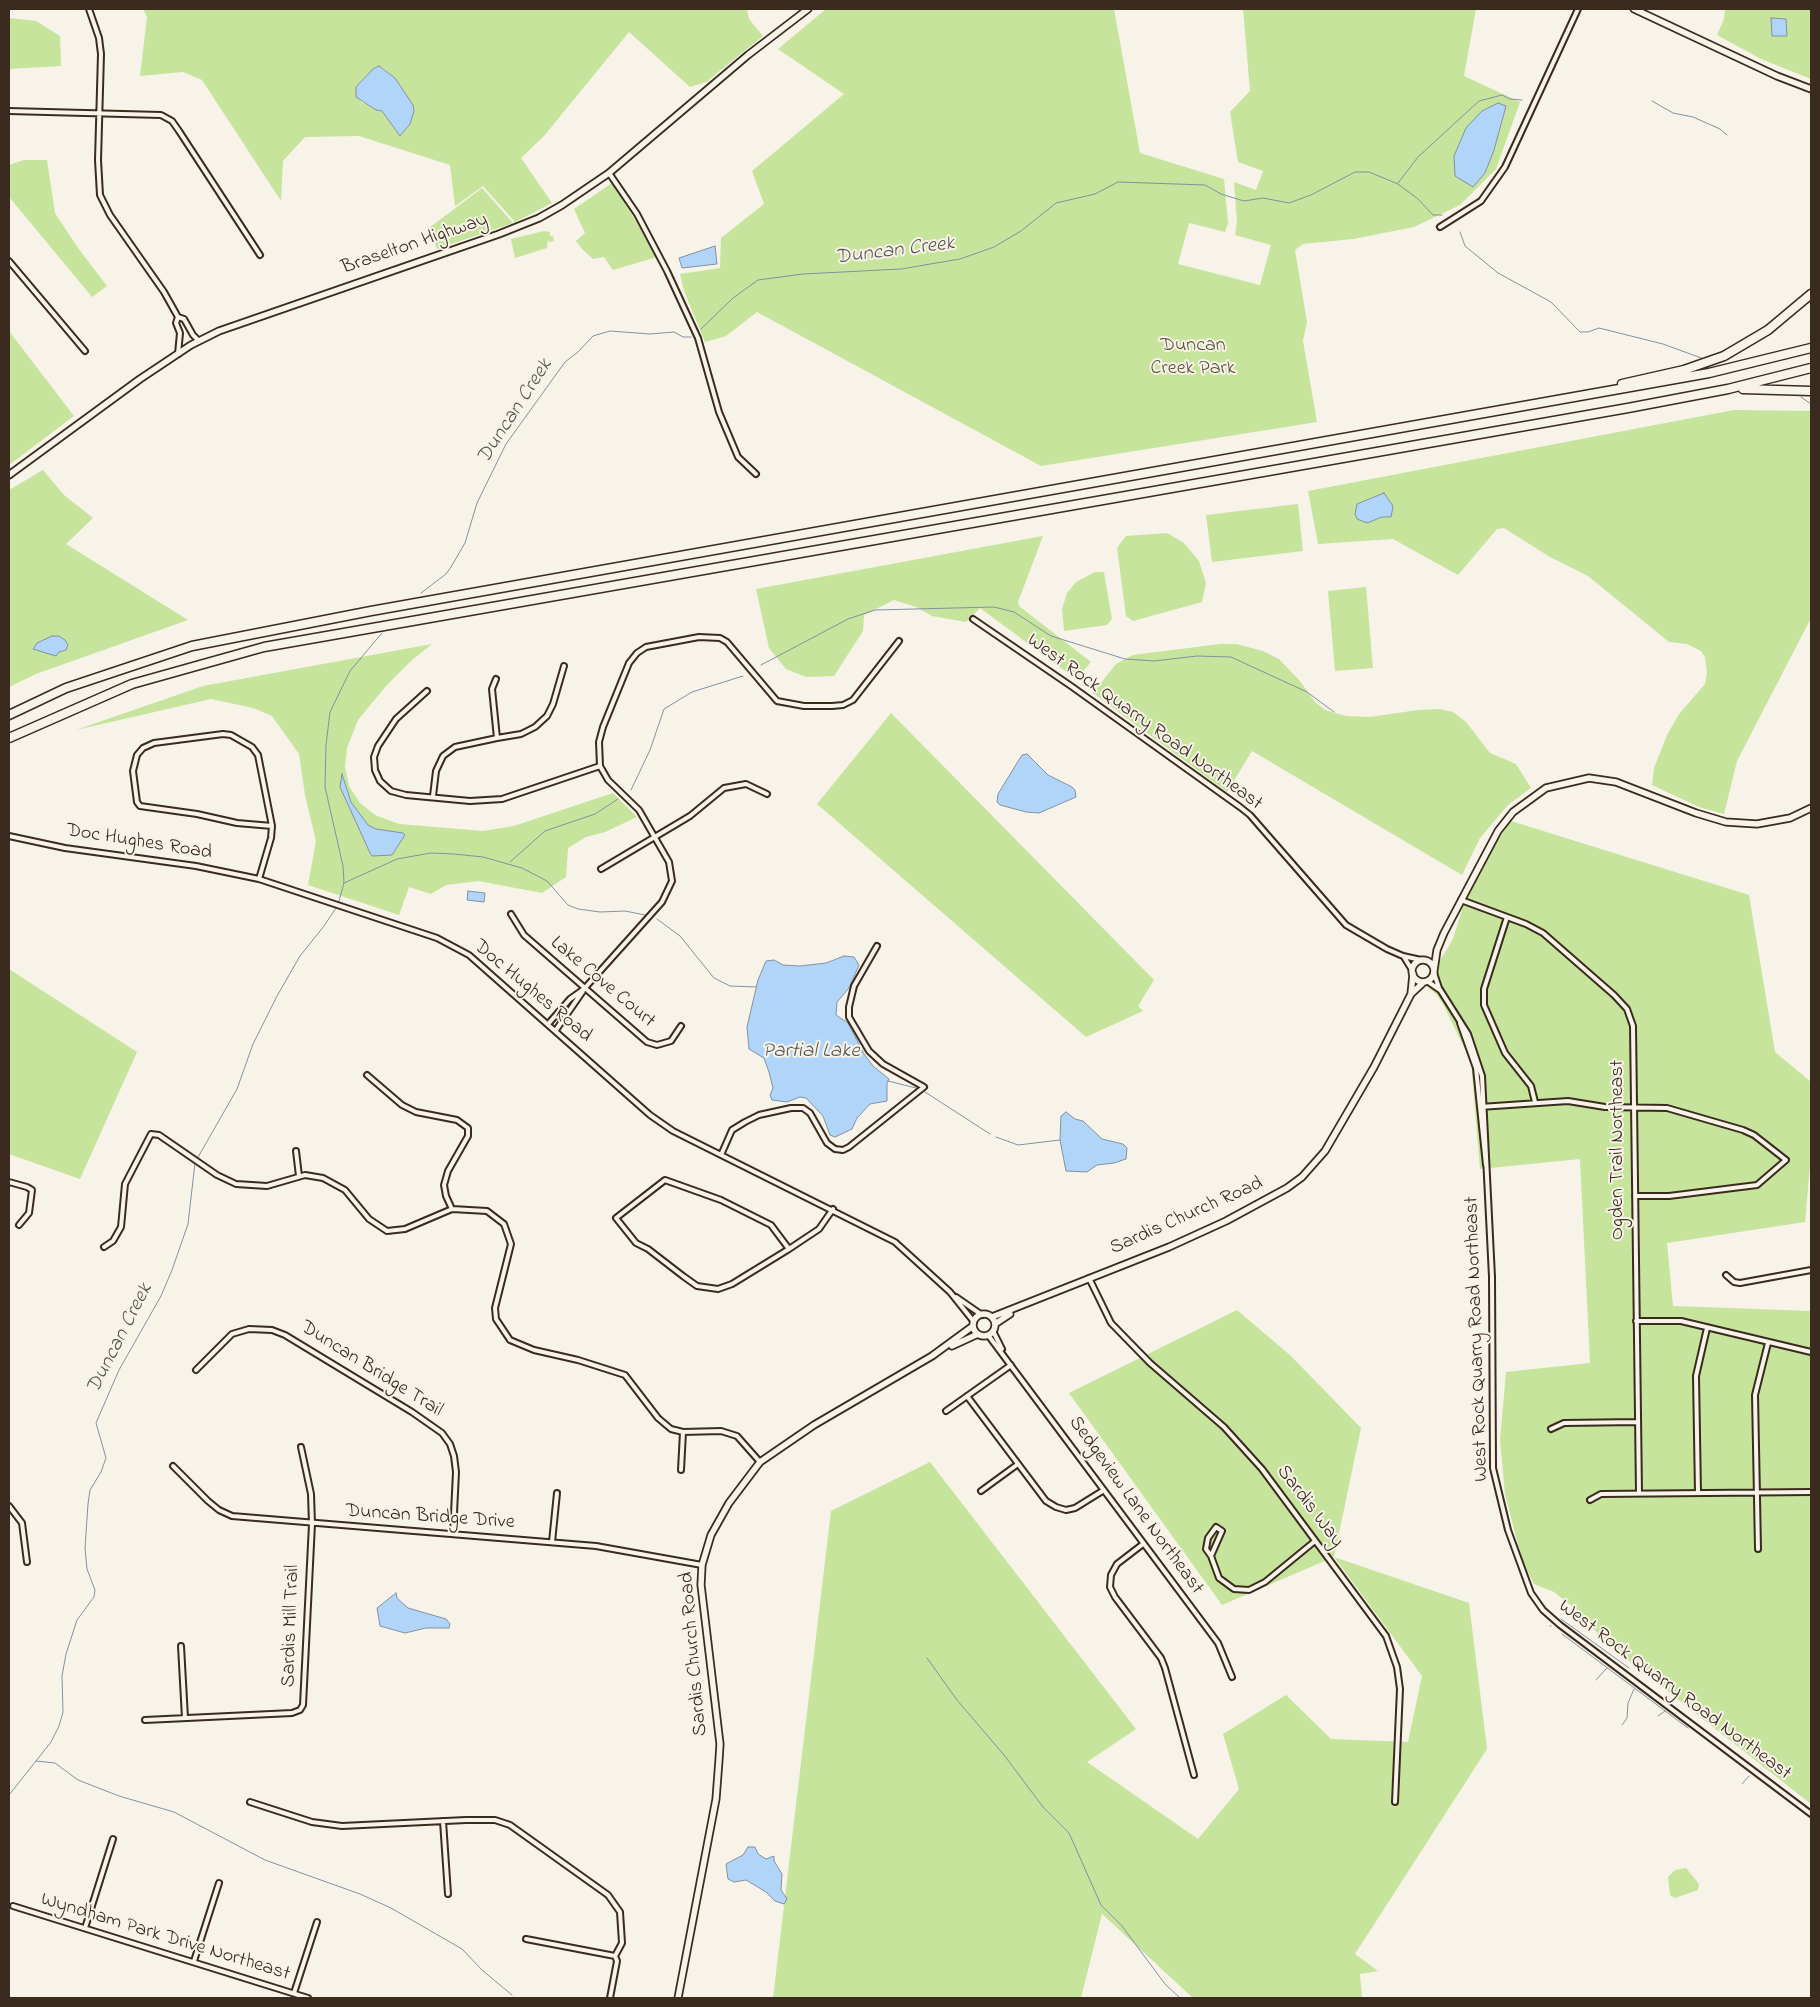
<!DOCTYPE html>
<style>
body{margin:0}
#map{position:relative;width:1820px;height:2007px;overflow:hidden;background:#f7f3e8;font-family:"Indie Flower",sans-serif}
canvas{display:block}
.frame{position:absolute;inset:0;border:10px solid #3b2a1e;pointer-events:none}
</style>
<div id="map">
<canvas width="1820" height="2007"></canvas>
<div class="frame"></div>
</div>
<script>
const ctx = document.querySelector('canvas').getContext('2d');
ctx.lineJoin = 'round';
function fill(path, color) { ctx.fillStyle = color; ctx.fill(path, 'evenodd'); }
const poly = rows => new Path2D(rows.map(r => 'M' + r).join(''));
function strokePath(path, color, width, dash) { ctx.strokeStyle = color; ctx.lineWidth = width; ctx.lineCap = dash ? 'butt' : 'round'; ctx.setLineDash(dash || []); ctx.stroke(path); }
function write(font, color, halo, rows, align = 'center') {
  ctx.font = font + ' "Indie Flower",sans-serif'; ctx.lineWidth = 4; ctx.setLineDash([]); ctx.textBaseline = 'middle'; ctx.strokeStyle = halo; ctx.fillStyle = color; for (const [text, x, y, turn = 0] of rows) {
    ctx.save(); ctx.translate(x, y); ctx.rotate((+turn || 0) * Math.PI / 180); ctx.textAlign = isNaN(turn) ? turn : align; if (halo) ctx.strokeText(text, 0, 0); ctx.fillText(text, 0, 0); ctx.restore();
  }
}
fill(poly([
 [143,9,747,9,749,19,763,36,706,82,690,87,629,32,544,136,521,158,552,203,515,222,483,186,455,206,450,165,359,136,305,137,283,161,281,201,202,80,183,72,140,76,147,17],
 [383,68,395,78,413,105,410,124,400,136,382,111,361,102,356,87,364,78],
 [826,9,1114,9,1140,153,1224,179,1228,223,1225,232,1189,223,1178,264,1260,285,1271,245,1235,235,1237,221,1234,182,1256,190,1263,171,1238,162,1230,112,1250,91,1243,9,1476,9,1464,76,1520,102,1496,169,1460,205,1414,227,1353,239,1303,244,1295,250,1307,322,1303,341,1317,422,1041,466,757,312,726,336,705,342,684,291,680,274,720,268,721,238,764,204,752,171,844,94,778,49],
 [1725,9,1811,9,1811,79,1761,59,1717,35,1724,19],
 [9,18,36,21,60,36,61,66,9,69],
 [24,160,47,160,55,213,78,248,107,286,92,297,10,198,9,165],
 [612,183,634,218,657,257,613,270,604,257,593,259,582,249,576,241,585,233,574,209],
 [482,188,513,223,437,249,429,228],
 [544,231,550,232,550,236,553,236,554,241,549,242,548,239,547,248,515,258,511,239],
 [9,331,74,416,9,465],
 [1734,410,1811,411,1811,618,1737,761,1724,814,1699,807,1652,785,1654,768,1667,735,1679,714,1705,684,1707,673,1705,657,1701,651,1687,644,1669,642,1588,576,1550,557,1504,528,1497,529,1458,575,1393,539,1318,544,1308,491],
 [43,470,64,495,93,518,66,544,188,620,36,674,9,687,9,490],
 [1298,504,1303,551,1212,562,1206,515],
 [1167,533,1184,543,1199,561,1206,583,1202,602,1133,621,1126,616,1117,548,1126,536],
 [1043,536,1018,602,1019,606,1091,662,1076,679,980,608,966,622,932,616,916,607,894,600,864,615,863,631,834,676,806,677,786,669,769,648,756,589],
 [1095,572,1104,572,1112,619,1107,625,1064,631,1062,609,1067,593,1076,582],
 [1366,587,1373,668,1335,671,1328,591],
 [432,644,412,660,386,686,358,720,347,748,345,767,349,786,360,803,375,815,399,824,483,831,514,826,613,793,637,817,605,832,586,837,568,848,566,877,542,893,478,881,446,885,431,894,409,887,399,915,308,885,316,841,305,795,299,754,272,716,253,708,211,699,76,730,203,686],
 [1220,644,1236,644,1263,651,1279,659,1299,680,1315,702,1325,710,1346,716,1370,717,1418,710,1439,709,1453,712,1466,722,1490,753,1516,764,1531,788,1508,805,1480,838,1462,875,1252,751,1227,792,1093,693,1116,664,1133,655],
 [891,713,1154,980,1138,1006,1143,1011,1086,1037,817,804],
 [1511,821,1749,895,1775,1052,1811,1082,1811,1154,1805,1222,1667,1243,1673,1306,1811,1311,1811,1804,1605,1642,1579,1612,1554,1592,1534,1584,1522,1560,1505,1494,1500,1440,1506,1372,1590,1363,1580,1159,1480,1169,1471,1062,1443,1004,1436,994,1425,985,1453,939,1472,877],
 [9,969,137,1052,80,1179,9,1154],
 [1237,1310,1291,1356,1361,1428,1334,1557,1469,1603,1487,1749,1355,1954,1378,1971,1360,1974,1362,1998,1193,1998,1102,1914,1081,1998,773,1998,831,1511,930,1462,1136,1729,1087,1762,1198,1839,1239,1789,1223,1734,1286,1695,1331,1739,1408,1742,1422,1676,1334,1557,1222,1605,1069,1393],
 [1686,1868,1699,1884,1698,1890,1675,1898,1670,1895,1668,1877,1675,1870]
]), '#c6e49c');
const water = poly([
 [1771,18,1786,19,1787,36,1772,36,1771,18],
 [379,66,395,78,413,105,414,111,410,124,400,136,382,111,376,110,356,97,356,87,373,69,379,66],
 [1498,103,1506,106,1494,150,1485,173,1473,187,1455,176,1454,156,1466,128,1482,111,1498,103],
 [715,246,717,264,682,268,679,258,715,246],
 [1384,493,1393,506,1391,517,1382,517,1367,523,1357,519,1355,514,1357,504,1384,493],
 [52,636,59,636,65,640,68,645,66,650,59,652,56,656,33,649,37,643,52,636],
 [1027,754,1048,775,1072,787,1075,790,1076,797,1039,813,1026,812,1000,805,997,802,998,794,1022,755,1027,754],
 [342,774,351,802,368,825,376,829,403,833,405,835,392,855,372,856,370,853,340,787,342,774],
 [468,891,485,893,484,902,467,900,468,891],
 [844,956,854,957,859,965,849,988,837,1002,836,1015,848,1023,864,1054,873,1066,889,1079,887,1083,887,1101,870,1104,857,1118,852,1129,835,1137,830,1135,823,1116,806,1098,800,1097,787,1102,772,1100,770,1095,773,1088,769,1072,764,1058,749,1049,747,1027,758,980,766,961,774,960,783,965,800,966,826,963,844,956],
 [1066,1112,1075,1119,1083,1121,1102,1139,1123,1144,1127,1148,1126,1159,1114,1163,1097,1165,1087,1172,1066,1171,1060,1140,1061,1116,1066,1112],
 [396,1593,397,1598,408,1608,446,1619,450,1624,449,1628,426,1628,405,1633,380,1626,377,1608,396,1593],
 [748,1847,755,1847,758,1854,766,1859,774,1856,774,1861,782,1874,781,1890,787,1899,784,1904,775,1901,766,1892,746,1880,734,1882,728,1879,726,1864,743,1855,748,1847]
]);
fill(water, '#b1d5f9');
strokePath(water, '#8291a1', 1);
strokePath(poly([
 [1652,101,1673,113,1693,117,1720,129,1727,135],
 [1398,183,1418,157,1479,101,1502,95,1510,99,1522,100],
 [1460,232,1465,246,1498,273,1551,302,1580,332,1588,332,1599,328,1663,344,1704,359],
 [701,329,733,298,758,280,803,274,901,269,960,259,994,247,1021,231,1056,203,1095,194,1118,182,1205,185,1221,194,1244,201,1263,198,1289,203,1311,195,1355,172,1369,172,1398,184,1418,199,1433,215,1442,215],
 [1801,397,1811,404],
 [421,593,446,574,451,567,465,543,477,503,506,444,565,362,578,352,593,336,610,331,650,334,674,332,683,337,691,337],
 [761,665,848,619,875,610,994,607,1014,612,1051,636,1125,659,1154,661,1197,656,1231,657,1307,692,1334,712],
 [631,790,650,750,664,709,692,692,743,676],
 [510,862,545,831,595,814,618,799],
 [344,883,397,859,431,853,454,854,483,857,522,868,547,881,568,905,578,909,600,912,625,911,645,915],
 [339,901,344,883,343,866,325,787,326,745,330,712,350,671,382,633],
 [657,919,680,936,714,978,730,986,756,987],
 [888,1081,916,1088],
 [925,1092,990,1134],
 [996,1137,1018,1145,1060,1140],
 [197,1159,237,1089,253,1044,277,996,300,956,324,926,336,908],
 [1561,1619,1629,1668],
 [1550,1626,1551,1626],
 [1562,1634,1688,1728],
 [927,1658,957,1700,1004,1755,1043,1807,1069,1833,1101,1905,1122,1926,1165,1984,1180,1998],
 [1596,1680,1607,1668],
 [1658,1716,1665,1711],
 [1622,1725,1627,1718,1628,1703,1634,1689],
 [36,1761,55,1763,78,1780,119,1796,174,1812,265,1860,360,1894,391,1908,462,1949,482,1970,512,1995],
 [1742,1784,1749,1776],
 [9,1795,51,1742,59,1726,63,1712,62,1676,66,1654,77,1620,94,1597,95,1590,87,1569,85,1548,88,1504,90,1490,101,1472,106,1458,96,1423,119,1370,161,1296,172,1270,188,1224,195,1163]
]), '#8291a1', 1);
const street = poly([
 [89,9,99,38,101,54,98,160,100,195,110,215,164,292,178,317,184,319,193,335,199,341],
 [9,111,161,115,172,121,179,131,260,255],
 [609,173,637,214,667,271,698,338,719,412,738,457,756,474],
 [1440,227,1481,201,1505,167,1578,9],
 [9,261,85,351],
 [178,317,176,323,180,333,178,354],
 [973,619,1071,686,1240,807,1250,815,1346,925,1387,949,1403,956,1421,960],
 [427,691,396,719,378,746,374,757,375,770,380,781,391,791,406,795,470,801,502,799,600,766,608,780,639,810,669,862,672,881,662,902,584,989,570,999,549,1023],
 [497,738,521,734,535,727,547,716,553,704,564,666],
 [600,766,599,742,603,727,629,663,637,653,646,647,699,637,720,638,727,642,777,701,804,706,832,706,843,705,853,700,899,641],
 [433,796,436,771,443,756,455,747,497,738,492,689,496,679],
 [9,836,65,848,196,866,259,879,437,938,469,955,650,1115,673,1131,895,1242,950,1292,974,1322],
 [601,869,690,816,724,788,746,784,767,794],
 [259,879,271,838,272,826,258,755,252,747,231,735,223,734,154,743,143,748,137,755,133,771,137,802,140,806,197,814,237,823,272,826],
 [1461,900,1526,924,1543,933,1614,995,1627,1009,1633,1026,1639,1492],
 [511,914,524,935,647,1042,657,1045,671,1041,681,1026],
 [1507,917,1484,989,1484,1005,1505,1053,1531,1086,1535,1102],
 [1404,957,1412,970],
 [1434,973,1439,988,1468,1034,1482,1076,1492,1277,1493,1468,1508,1530,1531,1593,1543,1610,1560,1625,1811,1814],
 [1427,981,1440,990],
 [1460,1023,1476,1068,1486,1165],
 [556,1030,583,991],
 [367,1075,402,1105,416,1112,457,1120,468,1128,468,1136,448,1171,444,1185,446,1196,452,1209],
 [1480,1107,1568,1101,1605,1107,1667,1108,1743,1130,1754,1135,1786,1160,1757,1185,1669,1196,1635,1196],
 [296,1151,299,1176],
 [721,1155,732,1130,745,1122,759,1115,791,1108,803,1108,810,1113,827,1143,835,1149,843,1150,849,1147,924,1087,883,1064,869,1051,849,1017,849,1007,854,986,877,946],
 [9,1182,27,1187,32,1190,29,1213,19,1225],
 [104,1247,113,1241,121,1227,125,1184,151,1134,159,1135,217,1175,236,1184,267,1186,305,1175,323,1178,345,1190,369,1219,387,1231,405,1229,452,1209,487,1211,504,1224,511,1244,495,1308,496,1319,510,1340,534,1350,578,1360,625,1375,658,1418,671,1429,683,1432,721,1431,737,1436,760,1462],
 [789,1249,771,1225,721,1200,665,1180,616,1218,636,1243,648,1249,683,1276,697,1286,718,1289,732,1284,789,1249,819,1229,833,1209],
 [1726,1275,1734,1282,1740,1283,1811,1270],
 [1089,1278,1111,1323,1150,1363,1224,1427,1262,1469,1386,1636,1397,1667,1400,1689,1395,1802],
 [956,1297,982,1315],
 [1636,1321,1681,1321,1811,1352],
 [993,1331,1002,1349],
 [988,1335,1218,1643,1232,1677],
 [196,1370,232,1334,249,1329,272,1330,285,1335,412,1412,442,1433,450,1444,454,1456,456,1472,453,1534],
 [967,1396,1046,1501,1056,1507,1066,1510,1075,1508,1104,1490],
 [946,1411,1011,1365],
 [1551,1429,1564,1423,1638,1422],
 [173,1466,208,1501,219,1510,232,1516,596,1546,702,1565],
 [681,1470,683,1432],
 [981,1491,1018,1464],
 [1698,1493,1696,1376,1707,1328],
 [1590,1500,1601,1494,1811,1492],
 [9,1506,22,1523,27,1562],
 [552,1542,557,1493],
 [1143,1544,1117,1564,1111,1575,1110,1587,1115,1597,1161,1658,1165,1668,1194,1775],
 [1758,1549,1755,1395,1768,1343],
 [1211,1556,1206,1549,1208,1538,1216,1527,1222,1531,1211,1556,1219,1578,1234,1589,1249,1590,1265,1582,1315,1541],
 [181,1646,185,1718],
 [145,1720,292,1713,300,1710,303,1705,312,1524,311,1494,301,1447],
 [250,1802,312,1822,342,1826,466,1820,495,1820,510,1825,608,1895,620,1912,622,1943,615,1956,617,1961,610,1998],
 [443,1821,448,1894],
 [13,1906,308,1998],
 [85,1928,113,1839],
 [526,1939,615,1956],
 [194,1961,219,1883],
 [294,1993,317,1922]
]);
const secondary = poly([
 [1634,9,1777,76,1811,89],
 [9,475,140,379,191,345,219,331,499,234,539,218,562,205,609,173,748,55,808,9],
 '1412 971a11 11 0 1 1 22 0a11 11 0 1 1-22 0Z',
 [1434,970,1437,950,1444,933,1498,831,1513,812,1546,788,1589,778,1616,782,1696,813,1726,822,1757,824,1790,818,1811,808],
 [1411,994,1413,974],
 '973 1325a11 11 0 1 1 22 0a11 11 0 1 1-22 0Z',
 [992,1317,1169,1247,1226,1221,1287,1188,1302,1177,1325,1151,1374,1067,1411,994,1424,982],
 [995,1324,1010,1314],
 [952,1346,978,1334],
 [678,1998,716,1799,719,1760,720,1744,701,1585,702,1565,711,1535,729,1503,760,1462,814,1425,932,1356,973,1326]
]);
const highway = poly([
 [1622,384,1684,370,1724,356,1768,330,1811,294],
 [1743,389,1811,391],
 [9,715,66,688,192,646,371,611,1709,373,1811,348],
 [9,738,132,684,264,647,1628,408,1728,389,1811,368]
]);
strokePath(street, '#3b2a1e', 8);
strokePath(secondary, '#3b2a1e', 9);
strokePath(highway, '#3b2a1e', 11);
strokePath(street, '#f7f3e8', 4);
strokePath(secondary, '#f7f3e8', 5.5);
strokePath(highway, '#f7f3e8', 8);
write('20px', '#3b2a1e', '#f7f3e8', [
 ["Braselton Highway",415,245,-19],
 ["West Rock Quarry Road Northeast",1144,723,36],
 ["Doc Hughes Road",139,843,9],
 ["Lake Cove Court",602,983,40],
 ["Doc Hughes Road",532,992,40],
 ["Ogden Trail Northeast",1619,1150,-90],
 ["Sardis Church Road",1187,1217,-24],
 ["West Rock Quarry Road Northeast",1478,1339,-92],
 ["Duncan Bridge Trail",371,1370,32],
 ["Sedgeview Lane Northeast",1135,1506,54],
 ["Sardis Way",1309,1507,53],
 ["Duncan Bridge Drive",430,1518,4],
 ["Sardis Mill Trail",292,1626,-88],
 ["Sardis Church Road",695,1654,-95],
 ["West Rock Quarry Road Northeast",1674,1691,37],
 ["Wyndham Park Drive Northeast",165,1938,17]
]);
write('20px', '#574f37', '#f7f3e8', [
 ["Duncan",1193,347],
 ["Creek Park",1193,370]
]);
write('italic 21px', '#585555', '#f7f3e8', [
 ["Duncan Creek",895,252,-7],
 ["Duncan Creek",516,412,-57],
 ["Partial Lake",811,1053],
 ["Duncan Creek",121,1339,-63]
]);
</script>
